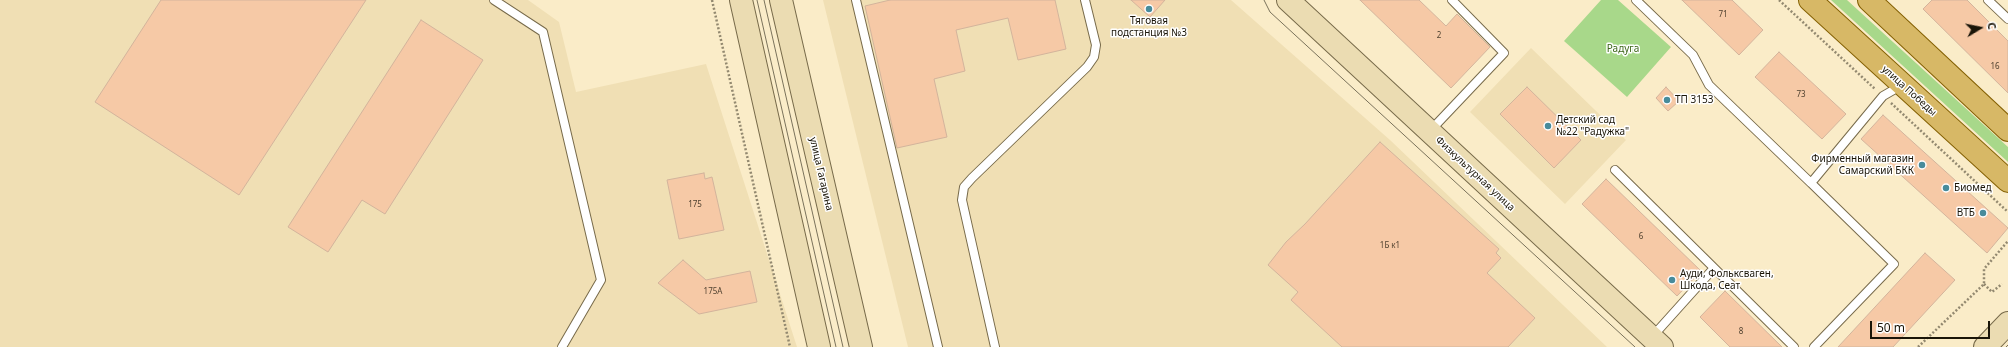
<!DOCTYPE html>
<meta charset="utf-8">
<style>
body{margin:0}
#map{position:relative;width:2008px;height:347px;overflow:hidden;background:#faecc8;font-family:"Noto Sans",sans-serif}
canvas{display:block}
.north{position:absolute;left:1960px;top:8px;width:40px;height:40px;-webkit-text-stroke:3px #fff;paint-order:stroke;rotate:80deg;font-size:11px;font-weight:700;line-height:16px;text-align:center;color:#1a1508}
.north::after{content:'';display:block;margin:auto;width:14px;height:18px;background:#1a1508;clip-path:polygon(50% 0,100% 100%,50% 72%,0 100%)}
.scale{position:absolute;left:1870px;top:321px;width:120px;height:18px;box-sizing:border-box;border:2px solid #1a1508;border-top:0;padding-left:5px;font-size:12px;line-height:14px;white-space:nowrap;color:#1a1508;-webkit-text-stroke:3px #fff;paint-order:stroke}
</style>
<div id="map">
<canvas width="2008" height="347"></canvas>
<div class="north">С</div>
<div class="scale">50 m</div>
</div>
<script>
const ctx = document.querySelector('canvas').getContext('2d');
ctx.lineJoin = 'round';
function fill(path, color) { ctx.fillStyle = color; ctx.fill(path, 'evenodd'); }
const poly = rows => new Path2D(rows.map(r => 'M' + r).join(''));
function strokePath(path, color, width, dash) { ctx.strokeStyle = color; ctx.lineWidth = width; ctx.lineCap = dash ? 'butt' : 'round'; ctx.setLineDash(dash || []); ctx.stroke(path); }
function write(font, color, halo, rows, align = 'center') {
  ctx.font = font + ' "Noto Sans",sans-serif'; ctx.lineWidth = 3; ctx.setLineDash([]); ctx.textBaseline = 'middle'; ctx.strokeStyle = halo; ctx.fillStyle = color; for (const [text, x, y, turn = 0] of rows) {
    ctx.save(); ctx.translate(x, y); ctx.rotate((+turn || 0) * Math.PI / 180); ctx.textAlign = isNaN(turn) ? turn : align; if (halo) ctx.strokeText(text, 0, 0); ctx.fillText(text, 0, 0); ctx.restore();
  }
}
fill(poly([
 [0,0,528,0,559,22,576,92,706,64,797,347,0,347],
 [823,0,1231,0,1390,140,1607,347,908,347],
 [1531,48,1626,140,1565,204,1470,112]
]), '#f0dfb4');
fill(poly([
 [1601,0,1618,0,1671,47,1627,97,1564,41],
 [1831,0,1847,0,2008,147,2008,162]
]), '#a8d88a');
const building = poly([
 [161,0,366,0,239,195,95,102,161,0],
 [890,0,1055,0,1066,49,1018,60,1008,18,956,30,965,71,934,79,947,137,897,148,865,6,890,0],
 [1131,0,1165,0,1150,17,1131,0],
 [1360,0,1419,0,1446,26,1457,14,1490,47,1451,88,1360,0],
 [1682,0,1732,0,1763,30,1739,55,1682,0],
 [1932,0,1967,0,2008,41,2008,93,1923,9,1932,0],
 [421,20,483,60,385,214,362,200,328,252,288,227,421,20],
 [1779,52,1846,114,1822,139,1755,77,1779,52],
 [1527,87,1581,140,1554,168,1500,114,1527,87],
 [1666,87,1679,101,1668,111,1656,98,1666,87],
 [1883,115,2008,228,1987,253,1861,139,1883,115],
 [1380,142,1499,249,1496,253,1501,258,1487,273,1535,318,1508,347,1342,347,1291,300,1298,292,1268,265,1286,242,1305,224,1380,142],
 [704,173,705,179,712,177,724,230,679,239,667,180,704,173],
 [1606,179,1701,271,1677,296,1582,204,1606,179],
 [1925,253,1955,280,1893,347,1838,347,1925,253],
 [683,260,706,280,750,271,757,302,699,314,658,283,683,260],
 [1725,291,1782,347,1730,347,1700,317,1725,291]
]);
fill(building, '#f6c9a6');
strokePath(building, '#d3b49c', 1);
const lane = poly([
 [494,0,543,32,601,280,562,347],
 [856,0,938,347],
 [1636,0,1693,55,1709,85,1811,183,1883,96,1902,85],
 [1988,0,2008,19],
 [1430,131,1504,53,1452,0],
 [1615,170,1794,347],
 [1811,183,1894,264,1814,347],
 [1652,337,1714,268],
 [995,347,962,200,964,187,972,178,1087,67,1094,57,1096,45,1085,0]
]);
const secondary = poly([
 [741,0,819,347],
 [781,0,861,347],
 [1288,0,1662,347],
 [1985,347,2008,323]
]);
const primary = poly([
 [1810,0,2008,181],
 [1869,0,2008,130]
]);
strokePath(lane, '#776a4a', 10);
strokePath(secondary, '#776a4a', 24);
strokePath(primary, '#846003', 24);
strokePath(poly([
 [712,0,790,347],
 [1779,0,1875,89],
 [1891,103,2008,212],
 [1984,284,1992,292,2002,284],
 [1918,347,1984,284,1984,269,2008,241]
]), '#938970', 2.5, [2, 2]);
strokePath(lane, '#fff', 8);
strokePath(secondary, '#ebdcb2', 22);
strokePath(primary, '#d7b866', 22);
strokePath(poly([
 [757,0,836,347],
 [764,0,843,347],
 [1264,0,1270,12,1635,347],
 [2006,347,2008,345]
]), '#7a725b', 1);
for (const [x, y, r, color] of [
 [1149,9,4,"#488b9b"],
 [1667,100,4,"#488b9b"],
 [1548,126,4,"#488b9b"],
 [1922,165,4,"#488b9b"],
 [1946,188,4,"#488b9b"],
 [1983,213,4,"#488b9b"],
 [1672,280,4,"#488b9b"]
]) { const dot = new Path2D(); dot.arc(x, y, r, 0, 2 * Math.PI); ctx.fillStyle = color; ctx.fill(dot); strokePath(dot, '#fff', 1.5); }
write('8px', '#514230', null, [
 ["71",1723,15],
 ["2",1439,36],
 ["16",1995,67],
 ["73",1801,95],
 ["175",695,205],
 ["6",1641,237],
 ["1Б к1",1390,246],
 ["175А",713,292],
 ["8",1741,332]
]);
write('10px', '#1a1508', '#fff', [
 ["Тяговая",1149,21,"center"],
 ["подстанция №3",1149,33,"center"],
 ["ТП 3153",1675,100],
 ["Детский сад",1556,120],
 ["№22 \"Радужка\"",1556,132],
 ["Фирменный магазин",1914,159,"right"],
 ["Самарский БКК",1914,171,"right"],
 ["Биомед",1954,188],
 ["ВТБ",1975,213,"right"],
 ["Ауди, Фольксваген,",1680,274],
 ["Шкода, Сеат",1680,286]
], 'left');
write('10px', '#3b6517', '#fff', [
 ["Радyга",1623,49]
]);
write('10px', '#1a1508', '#fff', [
 ["улица Победы",1909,91,42],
 ["улица Гагарина",821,174,77],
 ["Физкультурная улица",1475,174,43]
]);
</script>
